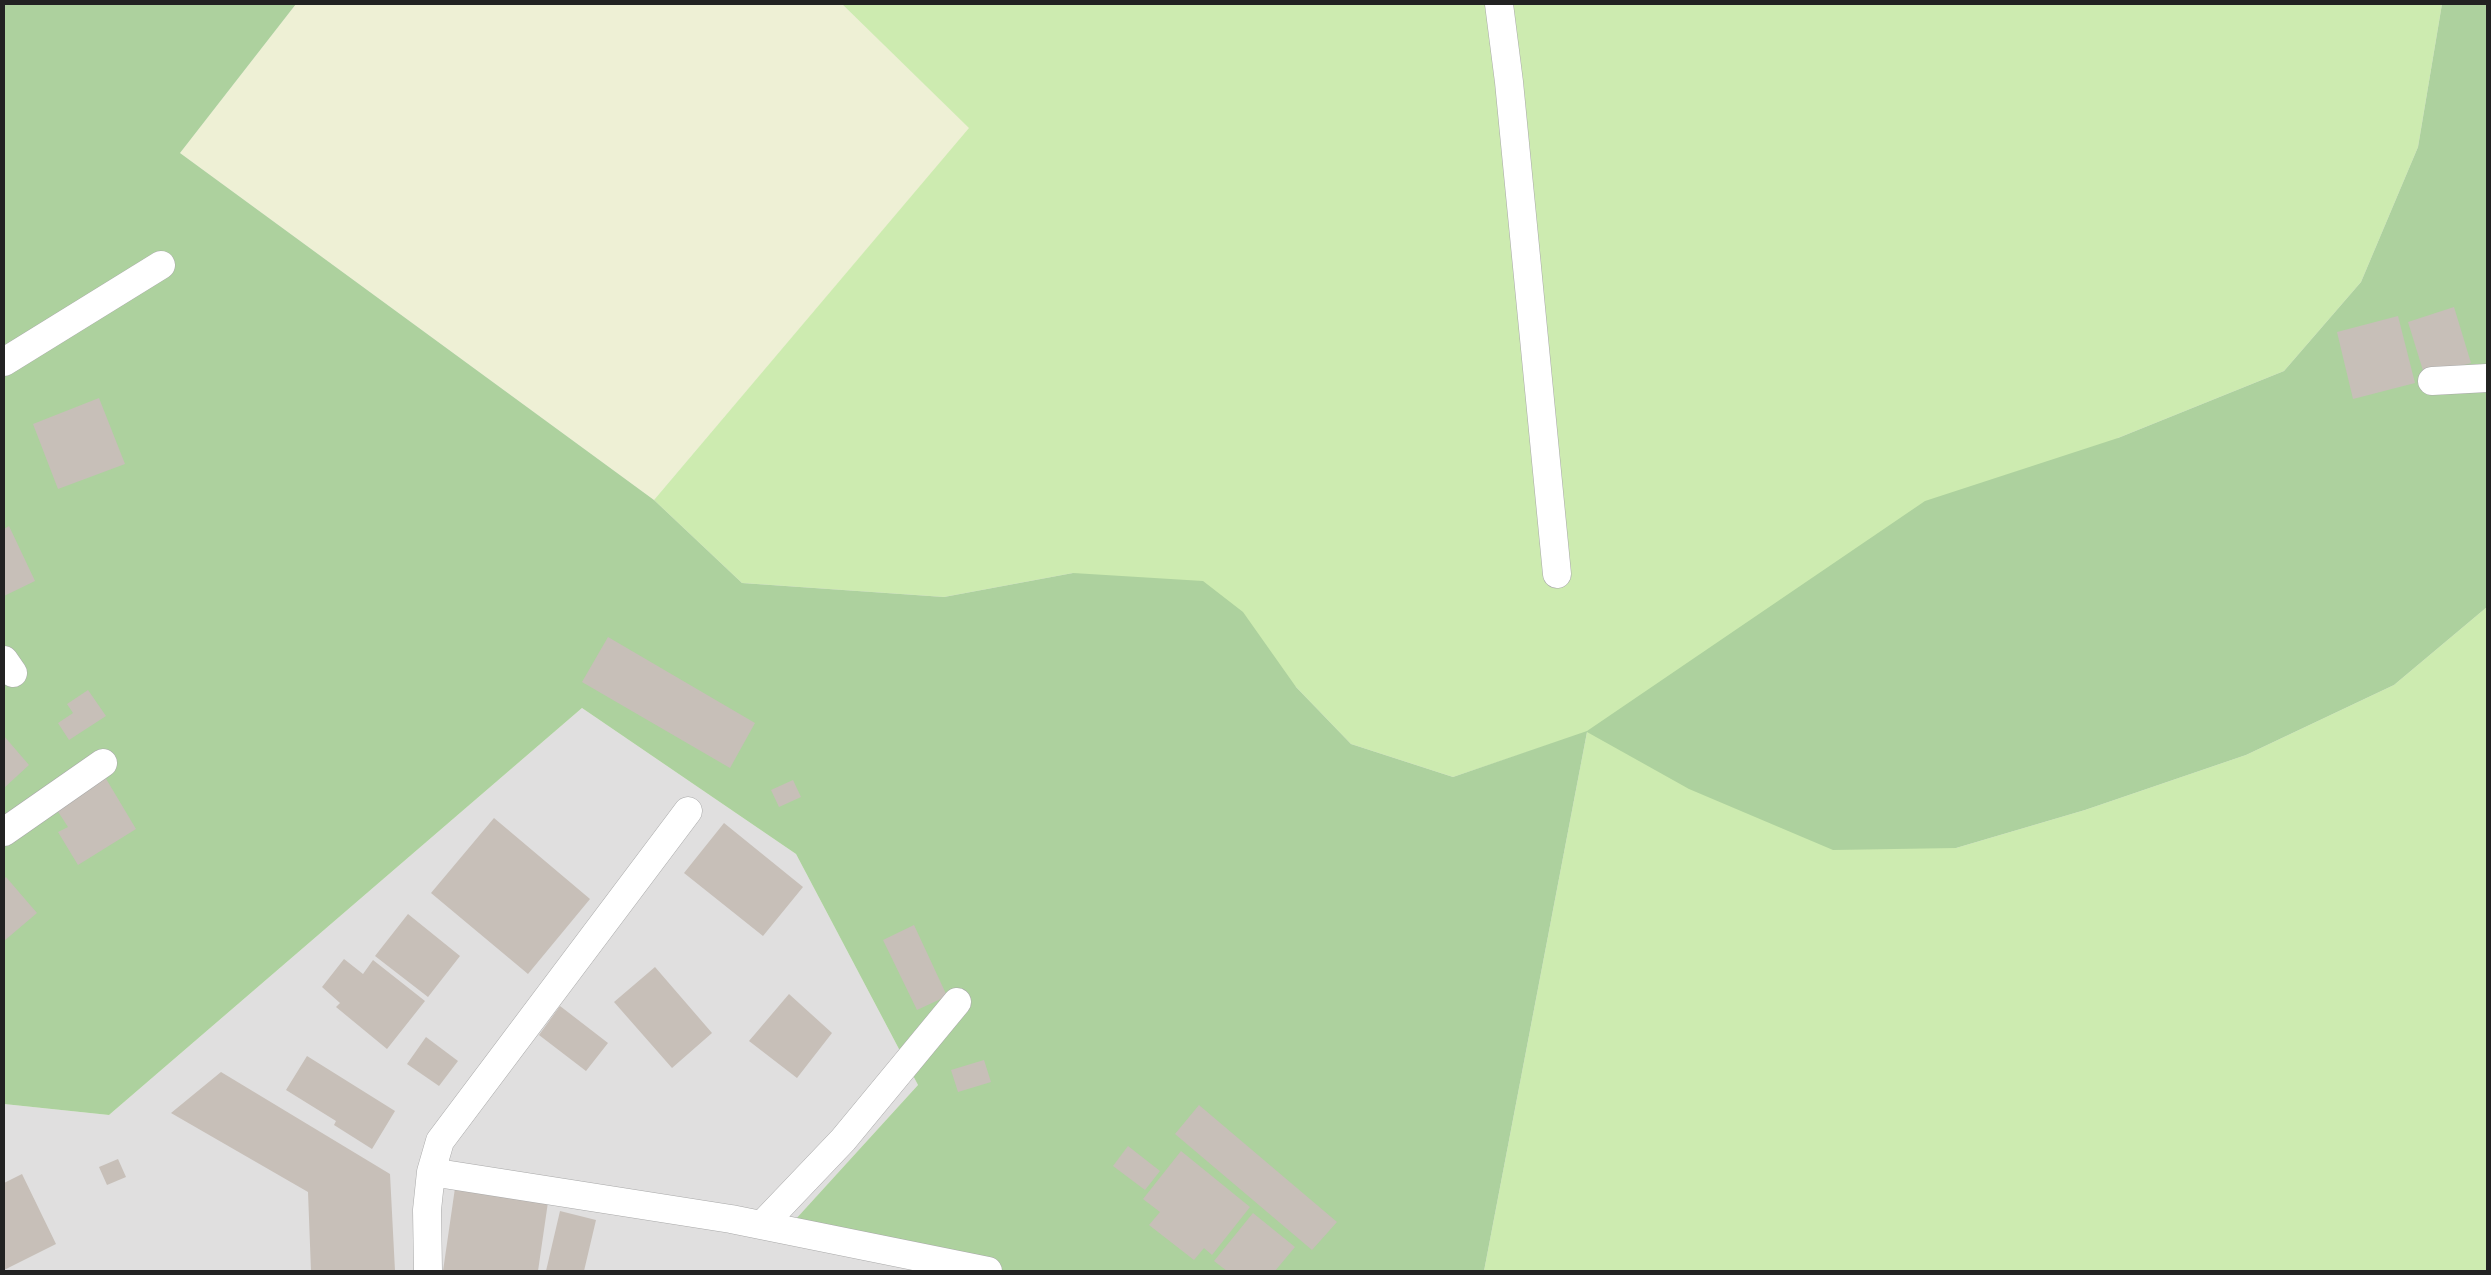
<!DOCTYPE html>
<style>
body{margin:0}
#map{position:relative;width:2491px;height:1275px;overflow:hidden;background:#f2efe9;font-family:Signika,sans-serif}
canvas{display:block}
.frame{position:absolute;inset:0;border:5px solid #222;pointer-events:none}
</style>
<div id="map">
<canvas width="2491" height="1275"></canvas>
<div class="frame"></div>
</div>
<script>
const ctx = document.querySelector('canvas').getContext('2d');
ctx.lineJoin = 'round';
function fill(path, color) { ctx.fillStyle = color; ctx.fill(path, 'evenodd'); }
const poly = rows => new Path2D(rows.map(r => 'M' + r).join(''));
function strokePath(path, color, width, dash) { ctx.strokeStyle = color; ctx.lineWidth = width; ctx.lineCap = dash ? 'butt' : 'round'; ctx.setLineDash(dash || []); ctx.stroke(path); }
fill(poly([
 [582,708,796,854,918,1085,785,1231,983,1271,4,1271,4,1104,109,1115]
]), '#e0dfdf');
fill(poly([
 [296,4,842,4,970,128,654,500,180,153]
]), '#eef0d5');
fill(poly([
 [842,4,2442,4,2418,147,2361,282,2284,371,2118,438,1956,848,2085,810,2246,755,2394,685,2487,607,2487,1271,1484,1271,1587,732,1453,777,1351,744,1296,687,1073,573,944,597,742,583,654,500,969,128]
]), '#cdebb0');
fill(poly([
 [4,4,296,4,180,153,654,500,742,583,944,597,1073,573,1203,581,1243,612,1296,687,1351,744,1453,777,1587,731,1925,501,2118,438,2284,371,2361,282,2418,147,2442,4,2487,4,2487,607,2394,685,2246,755,2085,810,1956,848,1833,850,1689,789,1587,732,1484,1271,983,1271,784,1232,918,1085,796,854,582,708,109,1115,4,1104]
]), '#add19e');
fill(poly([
 [2454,307,2471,363,2425,377,2408,322],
 [2398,316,2415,383,2353,399,2337,332],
 [99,398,125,464,58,489,33,424],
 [9,526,35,581,4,596,4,529],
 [608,637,755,723,730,768,582,682],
 [88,690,106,716,69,740,58,723,73,713,67,704],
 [4,736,29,765,4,788],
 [105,777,136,829,78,865,58,832,68,827,55,807],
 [793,780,801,797,779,807,771,790],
 [494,818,590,899,528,974,431,893],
 [724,823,803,887,763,936,684,873],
 [6,877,37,913,4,941,4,879],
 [408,914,460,956,428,997,375,956],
 [914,925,947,996,917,1010,883,940],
 [344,959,363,974,373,960,425,1001,387,1049,336,1007,340,1003,322,987],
 [655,967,712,1033,672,1068,614,1002],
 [789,994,832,1033,797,1078,749,1041],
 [560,1006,608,1043,586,1071,539,1035],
 [426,1037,458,1061,439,1086,407,1064],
 [307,1056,395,1111,372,1149,334,1125,336,1121,286,1090],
 [984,1060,991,1082,958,1092,951,1070],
 [221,1072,390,1174,395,1271,311,1271,308,1192,171,1113],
 [1199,1105,1337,1222,1312,1250,1175,1134],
 [1128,1146,1160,1171,1145,1190,1113,1166],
 [1181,1151,1250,1207,1212,1255,1204,1248,1194,1260,1149,1225,1160,1212,1143,1199],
 [118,1159,126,1177,107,1185,99,1167],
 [22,1174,56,1244,4,1270,4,1183],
 [455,1188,548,1202,538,1271,443,1271],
 [560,1211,596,1220,584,1271,546,1271],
 [1253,1213,1295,1247,1275,1271,1227,1271,1214,1261]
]), '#c7bfb8');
const minor = poly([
 [1499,4,1509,82,1557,574],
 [4,362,161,265],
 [2432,381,2487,378],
 [4,660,13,673],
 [4,832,103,763],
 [431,1172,731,1219,988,1271],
 [762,1225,843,1140,957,1002],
 [428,1271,427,1210,431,1172,440,1141,688,811]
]);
strokePath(minor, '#a9a9a9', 29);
strokePath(minor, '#fff', 28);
</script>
